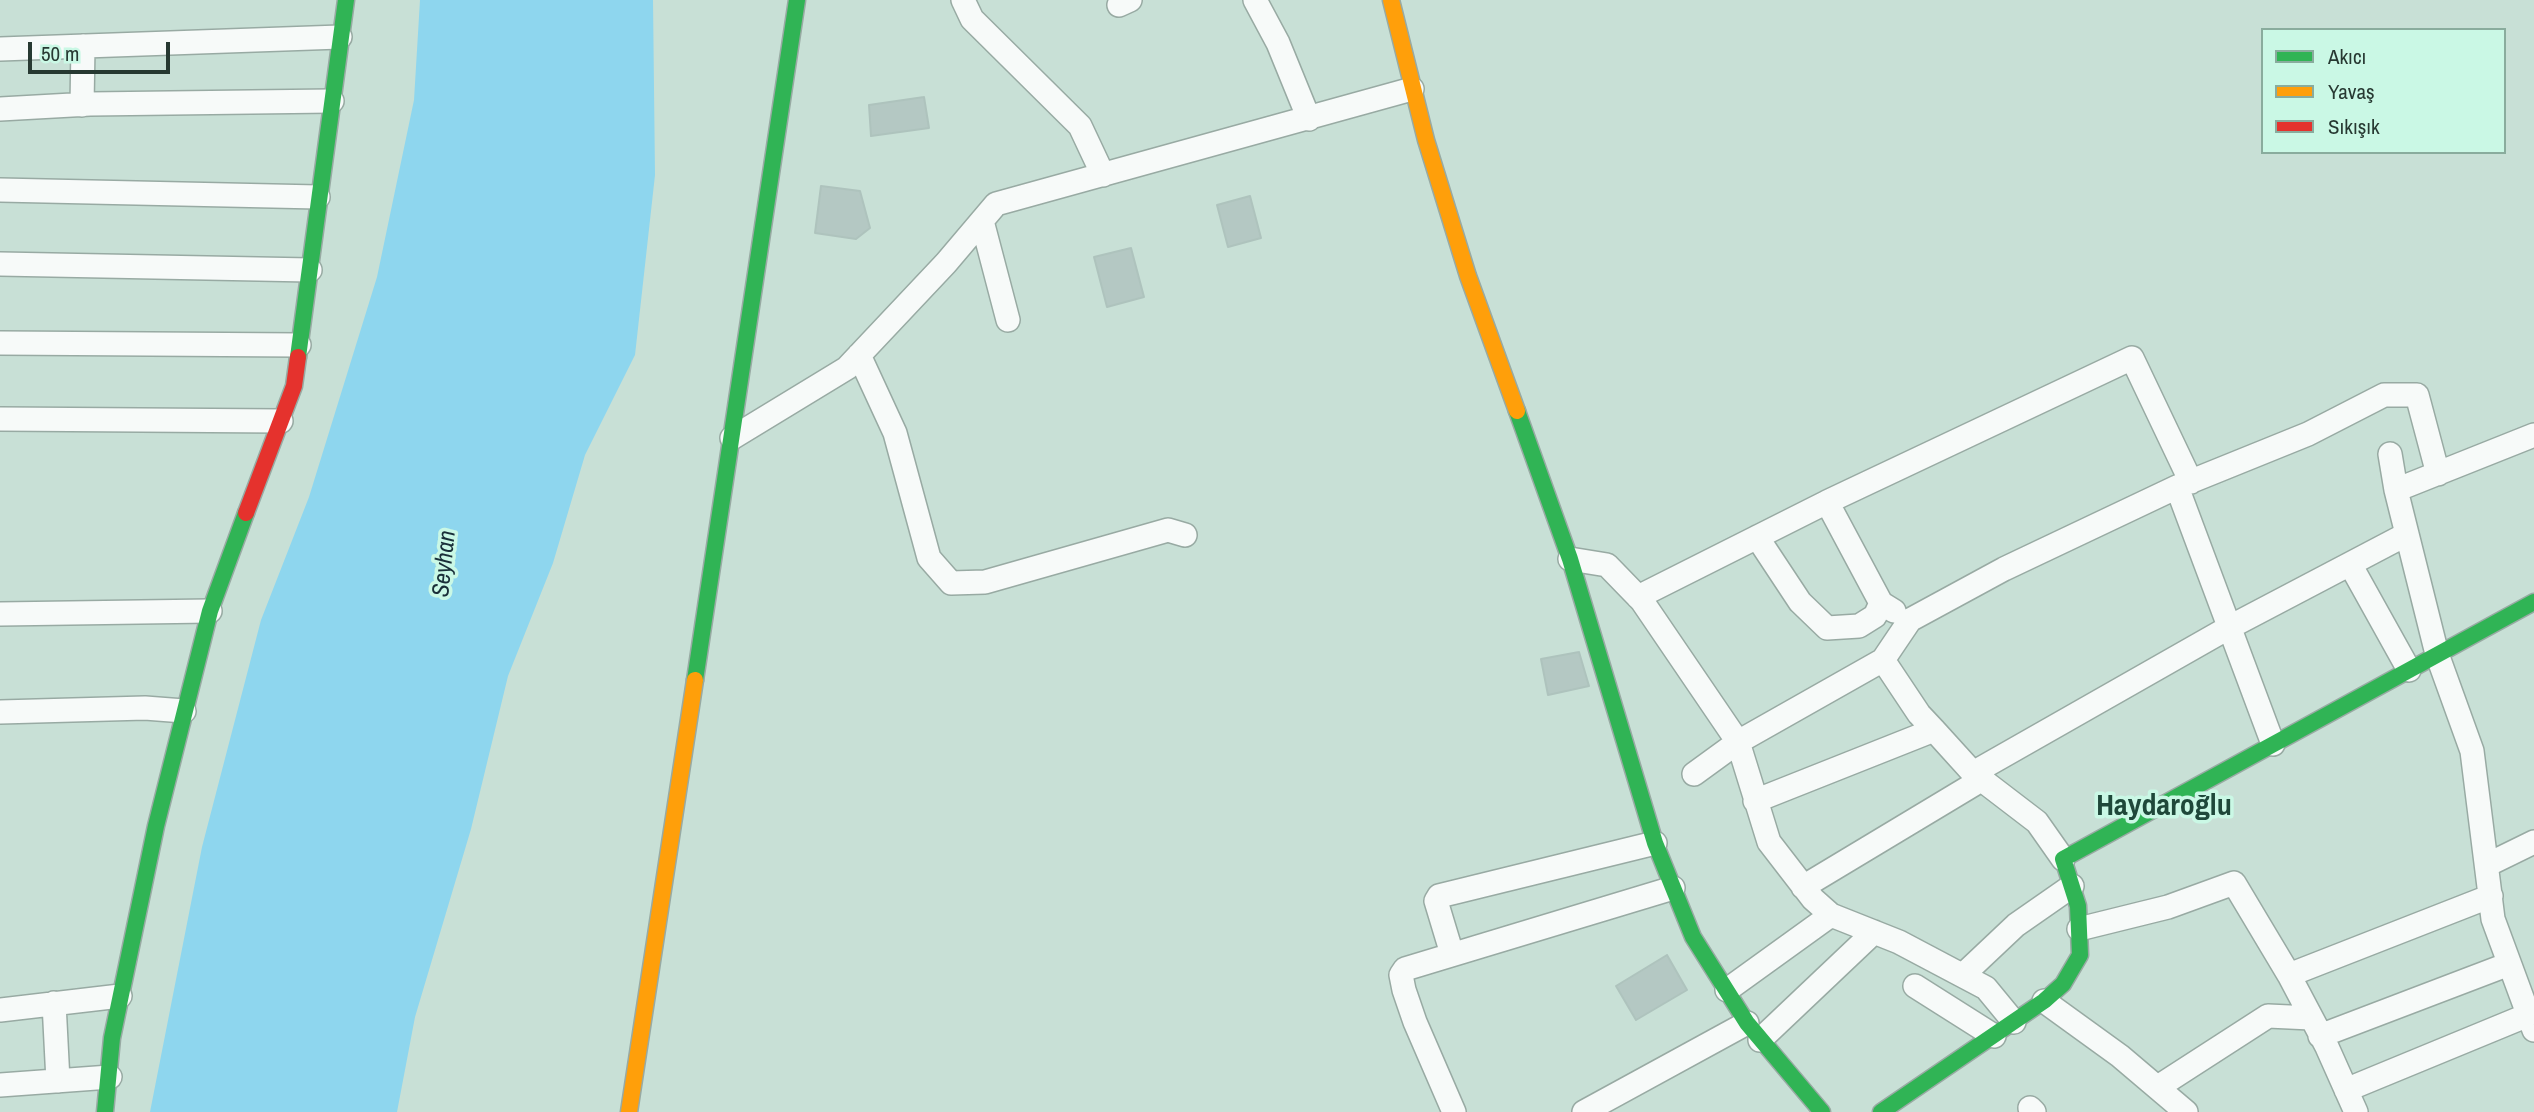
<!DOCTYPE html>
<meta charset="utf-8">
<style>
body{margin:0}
#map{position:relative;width:2534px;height:1112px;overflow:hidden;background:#c8e0d6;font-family:"Archivo Narrow",sans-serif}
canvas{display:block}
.legend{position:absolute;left:2261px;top:28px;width:245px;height:126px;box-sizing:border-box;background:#caf8e5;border:2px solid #89ac9d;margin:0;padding:9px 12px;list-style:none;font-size:21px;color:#273932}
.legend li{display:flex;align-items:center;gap:14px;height:35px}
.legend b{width:35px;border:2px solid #89ac9d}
.scale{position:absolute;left:28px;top:42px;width:142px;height:32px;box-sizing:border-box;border:4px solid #273932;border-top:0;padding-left:9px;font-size:21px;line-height:24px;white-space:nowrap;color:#273932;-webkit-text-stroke:5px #caf8e5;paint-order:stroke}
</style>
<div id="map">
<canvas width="2534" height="1112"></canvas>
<ul class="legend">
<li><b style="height:9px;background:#30b455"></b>Akıcı</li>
<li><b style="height:9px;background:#ff9f0a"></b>Yavaş</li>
<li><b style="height:9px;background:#e5322d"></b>Sıkışık</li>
</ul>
<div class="scale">50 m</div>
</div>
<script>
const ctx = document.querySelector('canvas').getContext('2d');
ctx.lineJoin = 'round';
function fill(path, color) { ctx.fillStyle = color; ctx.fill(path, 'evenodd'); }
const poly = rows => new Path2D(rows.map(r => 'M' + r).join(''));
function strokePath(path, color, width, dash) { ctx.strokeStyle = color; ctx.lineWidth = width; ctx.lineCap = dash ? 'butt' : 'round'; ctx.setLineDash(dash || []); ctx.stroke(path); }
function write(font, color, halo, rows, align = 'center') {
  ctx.font = font + ' "Archivo Narrow",sans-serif'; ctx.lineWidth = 7; ctx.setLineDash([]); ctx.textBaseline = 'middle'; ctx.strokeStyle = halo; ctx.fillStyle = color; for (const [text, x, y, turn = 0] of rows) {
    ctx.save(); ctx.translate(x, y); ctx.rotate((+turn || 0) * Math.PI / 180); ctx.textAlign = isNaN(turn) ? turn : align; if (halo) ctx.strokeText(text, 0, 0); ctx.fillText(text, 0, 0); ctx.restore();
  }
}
fill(poly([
 [420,0,653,0,655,175,635,355,585,455,553,563,508,676,471,829,415,1017,397,1112,150,1112,202,847,261,620,309,497,377,277,414,100]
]), '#8ed6ee');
const building = poly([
 [924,97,929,128,871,136,869,105,924,97],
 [821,186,860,191,870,228,856,239,815,233,821,186],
 [1250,196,1261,238,1228,247,1217,205,1250,196],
 [1131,248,1144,297,1107,307,1094,257,1131,248],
 [1579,652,1589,686,1548,695,1541,659,1579,652],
 [1667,955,1687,990,1636,1020,1616,986,1667,955]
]);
fill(building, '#b4c8c3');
strokePath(building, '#aec3bd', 2);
const street = poly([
 [963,0,972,19,1080,126,1103,175],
 [1255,0,1278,43,1309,119],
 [1119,5,1130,0],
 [0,49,340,37],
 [82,105,83,46],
 [0,109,90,104,332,101],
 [0,190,318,197],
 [982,221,1008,320],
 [0,264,310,270],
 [0,343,299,345],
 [859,355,895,433,929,558,951,583,985,582,1168,530,1185,535],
 [0,419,281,421],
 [732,438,847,368,946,263,996,204,1412,89],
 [2390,454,2396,490,2437,654,2472,751,2493,919,2534,1030],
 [2177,487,2273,744],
 [2396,490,2534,435],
 [1827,502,1881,603,1894,611],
 [1757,537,1800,602,1827,628,1859,626,1875,616,1881,603],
 [1570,559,1607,565,1642,601,1738,742,1769,842,1813,899,1831,915,1899,942,1986,988,2014,1022],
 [2350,564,2409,670],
 [1638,597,1827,502,2132,358,2191,482],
 [0,614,210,611],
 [1883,660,1919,714,1934,730,1973,773,2037,822,2063,859],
 [0,712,145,708,184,711],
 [1973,773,2228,628,2407,534],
 [1694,774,1738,742,1883,660,1910,620,2004,569,2177,487,2308,434,2384,395,2417,395,2438,474],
 [1755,801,1934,730],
 [2487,865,2534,842],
 [1803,887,1981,780],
 [2079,929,2168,907,2234,883,2289,975,2327,1047,2356,1112],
 [1452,954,1436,901,1439,896,1655,843],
 [1963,975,2016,925,2072,886],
 [2289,975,2491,896],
 [1915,986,1994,1036],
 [1727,990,1831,915],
 [2044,1001,2120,1056,2186,1112],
 [54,1003,58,1081],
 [0,1010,120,996],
 [2320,1036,2509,964],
 [1760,1040,1874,932],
 [0,1085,110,1077],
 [2158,1087,2268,1016,2311,1018],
 [2346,1090,2528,1015],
 [2030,1108,2034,1112],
 [1454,1112,1415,1022,1404,990,1401,975,1405,969,1673,888],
 [1584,1112,1747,1023]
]);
const fast = poly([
 [298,357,346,0],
 [1517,411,1570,559,1655,843,1693,937,1747,1023,1822,1112],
 [695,680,797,0],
 [105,1112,112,1038,156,826,210,611,246,513],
 [1881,1112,2044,1001,2063,984,2080,955,2078,906,2063,859,2534,602]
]);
const slow = poly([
 [1391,0,1426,140,1468,276,1517,411],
 [629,1112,695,680]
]);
const jam = poly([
 [246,513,294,386,298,357]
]);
strokePath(street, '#98aaa3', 26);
strokePath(fast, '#98aaa3', 19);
strokePath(slow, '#98aaa3', 19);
strokePath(jam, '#98aaa3', 19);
strokePath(street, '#f7faf9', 23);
strokePath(fast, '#30b455', 16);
strokePath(slow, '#ff9f0a', 16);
strokePath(jam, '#e5322d', 16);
write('italic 24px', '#192e38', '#caf8e5', [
 ["Seyhan",445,564,-84]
]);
write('bold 30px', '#1f483a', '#caf8e5', [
 ["Haydaroğlu",2164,807]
]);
</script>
